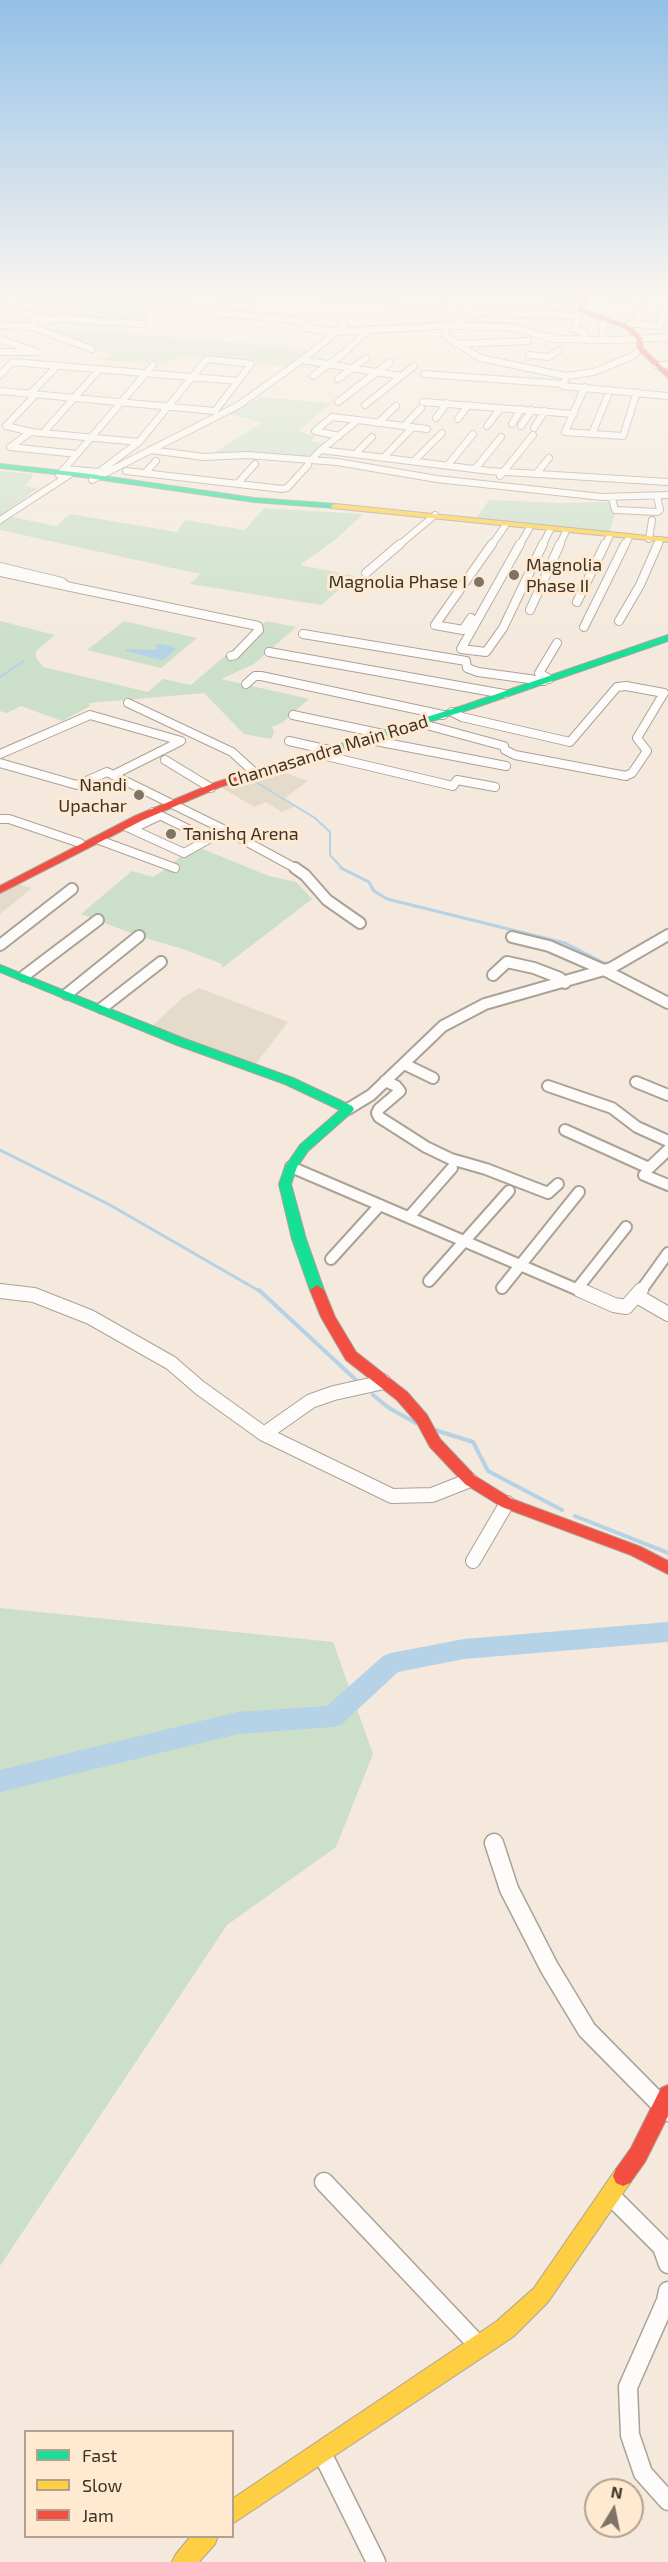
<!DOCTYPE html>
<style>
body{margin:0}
#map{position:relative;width:668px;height:2562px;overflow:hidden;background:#f4e9dc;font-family:"Exo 2",sans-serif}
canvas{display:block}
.legend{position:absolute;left:24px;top:2430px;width:210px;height:108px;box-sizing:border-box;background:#ffead1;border:2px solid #b1a18d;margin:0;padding:8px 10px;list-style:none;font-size:18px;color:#3d3327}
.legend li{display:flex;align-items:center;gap:12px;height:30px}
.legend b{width:30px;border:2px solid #b1a18d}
.north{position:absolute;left:584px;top:2478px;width:60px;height:60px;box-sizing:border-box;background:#ffead1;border:2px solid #b1a18d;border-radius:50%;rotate:10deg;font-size:16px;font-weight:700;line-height:24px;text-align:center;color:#3d3327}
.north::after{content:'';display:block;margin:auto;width:21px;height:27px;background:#7d7366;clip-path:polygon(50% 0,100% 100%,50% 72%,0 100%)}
</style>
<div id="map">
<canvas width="668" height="2562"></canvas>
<ul class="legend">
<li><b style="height:8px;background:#16e098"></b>Fast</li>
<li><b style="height:8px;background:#ffcf43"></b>Slow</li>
<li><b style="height:8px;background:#f24e42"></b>Jam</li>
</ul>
<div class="north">N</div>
</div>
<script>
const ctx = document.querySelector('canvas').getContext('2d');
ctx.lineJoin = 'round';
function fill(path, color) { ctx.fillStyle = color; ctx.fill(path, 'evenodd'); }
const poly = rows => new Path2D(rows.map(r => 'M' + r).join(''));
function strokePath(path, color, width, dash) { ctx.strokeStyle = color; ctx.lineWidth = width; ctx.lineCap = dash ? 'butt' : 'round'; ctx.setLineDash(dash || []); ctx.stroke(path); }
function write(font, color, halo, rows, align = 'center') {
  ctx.font = font + ' "Exo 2",sans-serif'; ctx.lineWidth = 6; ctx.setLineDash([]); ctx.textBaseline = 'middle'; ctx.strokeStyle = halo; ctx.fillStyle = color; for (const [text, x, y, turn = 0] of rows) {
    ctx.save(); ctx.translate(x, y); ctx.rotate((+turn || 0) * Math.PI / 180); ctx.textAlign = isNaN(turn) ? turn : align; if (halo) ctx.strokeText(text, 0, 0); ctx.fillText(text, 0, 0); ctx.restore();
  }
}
fill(poly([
 [271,768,308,781,285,798,266,787,296,806,282,812,266,802,254,807,217,785],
 [14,883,32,888,0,914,0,890],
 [199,988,288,1022,255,1065,150,1028,182,998]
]), '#e5dbca');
fill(poly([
 [4,297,159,297,144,322,43,315,25,310,37,304],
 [42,328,139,334,308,349,291,367,185,355,165,364,97,360,111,355],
 [260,397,331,403,298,431,315,436,311,441,324,443,308,458,255,453,210,455,262,423,230,414],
 [0,471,34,474,25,486,38,488,0,516],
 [489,500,562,503,609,502,615,514,609,532,476,518],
 [264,508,363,514,336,539,300,565,355,576,321,605,190,584,200,574,0,530,0,524,12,517,56,526,70,514,177,532,185,520,245,530],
 [0,621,55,635,36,651,36,658,43,667,148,692,163,679,191,685,266,621,296,627,254,664,221,679,309,699,283,722,272,727,274,733,271,739,244,734,204,693,89,703,90,706,62,721,21,706,7,713,0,711],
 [124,621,197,638,161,668,87,650],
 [195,846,269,876,296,882,312,899,222,968,222,964,186,950,139,936,81,914,132,871,153,877,169,867,184,853],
 [0,1608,333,1642,373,1754,336,1847,227,1925,0,2266]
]), '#cbdfc9');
fill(poly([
 [161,644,171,646,176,649,163,660,125,651,128,649,158,650,155,645]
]), '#b5d2e6');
strokePath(poly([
 [446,323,461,314,465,297]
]), '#b5d2e6', 1.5);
strokePath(poly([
 [0,677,24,661],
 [237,770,242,773],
 [251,779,315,818,330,832,330,855,343,869]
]), '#b5d2e6', 2);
strokePath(poly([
 [341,868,369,882,374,891,387,899,565,943,604,963],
 [615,969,642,984],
 [0,1150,110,1205,261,1292]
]), '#b5d2e6', 3);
strokePath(poly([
 [259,1290,356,1380],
 [373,1395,389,1408,416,1423],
 [435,1430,473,1442,488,1471,562,1510],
 [575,1516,668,1553]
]), '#b5d2e6', 4);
fill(poly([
 [668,1622,668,1642,464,1659,398,1672,342,1724,333,1727,238,1734,0,1792,0,1770,238,1712,327,1706,383,1656,391,1653,464,1639,668,1622]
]), '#b5d2e6');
const streetFar4 = poly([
 [175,297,173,299,252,307],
 [325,297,357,300,435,301,442,301,443,297],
 [612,297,627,298],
 [528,302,581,306],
 [0,304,37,317,34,324],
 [162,308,173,299],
 [182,310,297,320,304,322,312,329],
 [579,316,574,329,585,332,583,340],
 [37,321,61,319,143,324],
 [629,324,635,324,646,297],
 [635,324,659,326,668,304],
 [0,325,32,327,92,349],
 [445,326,446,336,480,358,566,376,594,372,633,356,640,349],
 [455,326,511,327,555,339,617,340,668,337],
 [306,328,336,332,344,325,340,319],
 [603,335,602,326,605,318],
 [0,339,37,352,0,352],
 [456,344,528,341],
 [345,352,369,329],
 [529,355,549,357,558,351],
 [302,360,401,376],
 [656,365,668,365],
 [424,374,564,384],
 [0,375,13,362,238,381],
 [313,376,341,355],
 [338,379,366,358],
 [565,380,563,386,668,396],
 [585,387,565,432,623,436,637,392],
 [0,391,215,411,251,364],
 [30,394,57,366],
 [36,394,6,426,31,432,139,442,207,359,251,364],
 [338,402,390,362],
 [423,402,574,414],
 [365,405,414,366],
 [436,418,447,403],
 [458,419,468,405],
 [378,423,396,406],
 [512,424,521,409],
 [404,426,421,408],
 [487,426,501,408],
 [521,426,532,410],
 [534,428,545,411],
 [31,432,10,447,77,454],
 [43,433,99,370],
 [592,434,610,390],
 [339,436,315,431,332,417,358,420],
 [150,450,204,457,247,455,311,460],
 [321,450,358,420,427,429],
 [355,454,372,437],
 [383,458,413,427],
 [414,461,442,433],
 [448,465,473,434],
 [64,469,99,472,139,442],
 [475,469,501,437],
 [126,471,282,489,287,488,308,465],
 [145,473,156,461],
 [536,474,549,458],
 [59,475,153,365],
 [500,476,533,435],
 [92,480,239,405,310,354,336,332,454,325,478,312,579,316,579,310],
 [668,482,490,471,321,450,311,460,337,462,437,479,602,497,668,495],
 [237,484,255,464],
 [612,498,615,510,657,512,660,510,657,496],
 [0,520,69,475],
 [649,539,652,520],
 [398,546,435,515],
 [491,546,505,526],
 [519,546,529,529],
 [542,546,550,530],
 [559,546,566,531],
 [605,546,610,535],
 [625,546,629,537],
 [657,546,660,540]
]);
const streetFar3 = poly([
 [520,544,461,649,486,652,503,628,543,544],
 [0,567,62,582,66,586,0,572],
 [366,573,400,544],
 [66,586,258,626,259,630,235,655,231,656],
 [577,602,605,544],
 [530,610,560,544],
 [471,618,463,630,435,625,492,544],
 [619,621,640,585,658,544],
 [584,627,625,544],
 [303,634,466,661,467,668,478,672,544,681],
 [269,652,504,694],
 [549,679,539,673,557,643],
 [246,684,255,676,261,676,443,715],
 [128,703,232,752,255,773],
 [293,715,383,734],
 [419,723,504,746,505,750,515,755,626,776,632,773,647,751,637,738,664,693,626,686,617,687,570,742,462,717,452,712],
 [365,739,506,766],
 [289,741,329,750],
 [0,754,90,715,181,741,113,775],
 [318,754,453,786,457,780,495,787],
 [165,760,211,788],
 [0,763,77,785,107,772,227,831,297,869],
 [0,819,9,819,80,843],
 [125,826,184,853,209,839,153,812],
 [132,829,159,816],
 [99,840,175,868]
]);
const streetFar2 = poly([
 [295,868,305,875,327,900,360,923],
 [512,937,549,946,604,970,668,1003],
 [0,945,72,889],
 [493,975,507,962,534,968,560,978,565,983],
 [24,976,98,920],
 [67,994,139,936],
 [102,1008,161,962],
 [404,1064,433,1078],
 [385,1081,396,1086,400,1091,379,1109,377,1113,379,1117,426,1147,451,1159,486,1169,548,1193,558,1184],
 [636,1082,668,1095],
 [548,1086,612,1108,637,1127,668,1141],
 [348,1109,371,1095,443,1026,485,1004,611,968,668,935],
 [565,1130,649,1168,668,1150],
 [291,1167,583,1292],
 [644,1175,668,1185],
 [409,1217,452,1168],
 [331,1259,380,1205],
 [429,1281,509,1191],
 [502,1288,579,1192],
 [577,1289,626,1227],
 [0,1291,7,1292],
 [640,1292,668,1253]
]);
const streetFar1 = poly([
 [580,1290,614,1305,626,1307,641,1290],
 [0,1291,34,1295,90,1317,171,1363,200,1388,264,1434,392,1496,432,1495,470,1480],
 [637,1296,668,1314],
 [264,1434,311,1401,334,1393,384,1382],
 [473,1561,507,1503]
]);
const street = poly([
 [494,1843,509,1889,549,1967,587,2030,668,2112],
 [324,2182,479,2346],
 [610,2195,662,2247,668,2264],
 [668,2291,666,2301,628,2387,630,2435,643,2473,668,2501],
 [322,2453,376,2562]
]);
const fast = poly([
 [0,464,82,473,254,498,335,504,339,506,335,508,254,502,82,477,0,468,0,464],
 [668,635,668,641,471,709,251,777,243,775,465,705,668,635],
 [0,965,185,1039,293,1078,352,1106,354,1109,352,1112,308,1151,297,1167,291,1184,306,1239,324,1290,322,1293,312,1293,310,1290,292,1239,279,1184,285,1167,300,1145,340,1110,285,1084,177,1045,0,972,0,965]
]);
const slow = poly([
 [335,504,668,538,668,542,332,508,331,506,335,504],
 [623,2166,630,2169,633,2176,630,2183,548,2302,513,2337,232,2524,232,2499,497,2321,534,2288,616,2169,623,2166],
 [191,2536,218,2536,215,2544,199,2562,172,2562,176,2554,191,2536]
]);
const jam = poly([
 [584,297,590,297,583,309,631,327,642,338,643,348,668,372,668,378,638,350,636,338,627,329,577,311,584,297],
 [248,772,251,773,251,777,220,787,143,820,0,893,0,886,135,816,214,783,248,772],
 [317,1285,324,1290,335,1317,356,1352,407,1392,427,1415,440,1439,475,1476,512,1499,641,1547,668,1561,668,1574,631,1555,502,1507,465,1484,430,1447,417,1423,397,1400,346,1360,321,1317,310,1290,317,1285],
 [668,2085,668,2116,645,2162,630,2183,623,2186,616,2183,613,2176,616,2169,631,2148,661,2088,668,2085]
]);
strokePath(streetFar4, '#aba297', 8);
strokePath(streetFar3, '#aba297', 10);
strokePath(streetFar2, '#aba297', 14);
strokePath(streetFar1, '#aba297', 16);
strokePath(street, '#aba297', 21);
strokePath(fast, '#aba297', 2);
strokePath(slow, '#aba297', 2);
strokePath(jam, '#aba297', 2);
strokePath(streetFar4, '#fdfcfa', 6);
strokePath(streetFar3, '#fdfcfa', 8);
strokePath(streetFar2, '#fdfcfa', 10);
strokePath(streetFar1, '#fdfcfa', 14);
strokePath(street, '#fdfcfa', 18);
fill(fast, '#16e098');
fill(slow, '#ffcf43');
fill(jam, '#f24e42');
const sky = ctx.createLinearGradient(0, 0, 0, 656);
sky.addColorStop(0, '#93c0e7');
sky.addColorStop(0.45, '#faf5ef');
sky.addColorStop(1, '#faf5ef00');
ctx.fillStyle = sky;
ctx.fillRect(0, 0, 668, 656);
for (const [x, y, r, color] of [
 [514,575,6,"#7d7366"],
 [479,582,6,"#7d7366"],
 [139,795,6,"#7d7366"],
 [171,834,6,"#7d7366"]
]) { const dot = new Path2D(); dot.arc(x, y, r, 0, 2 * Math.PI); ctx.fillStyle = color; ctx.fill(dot); strokePath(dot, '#ffead1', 2); }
write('18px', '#3d3327', '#ffead1', [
 ["Magnolia",526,565],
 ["Phase II",526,586],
 ["Magnolia Phase I",467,582,"right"],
 ["Nandi",127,785,"right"],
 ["Upachar",127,806,"right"],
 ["Tanishq Arena",183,834]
], 'left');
write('18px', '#3d3327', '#ffead1', [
 ["Channasandra Main Road",328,751,-17]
]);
</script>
